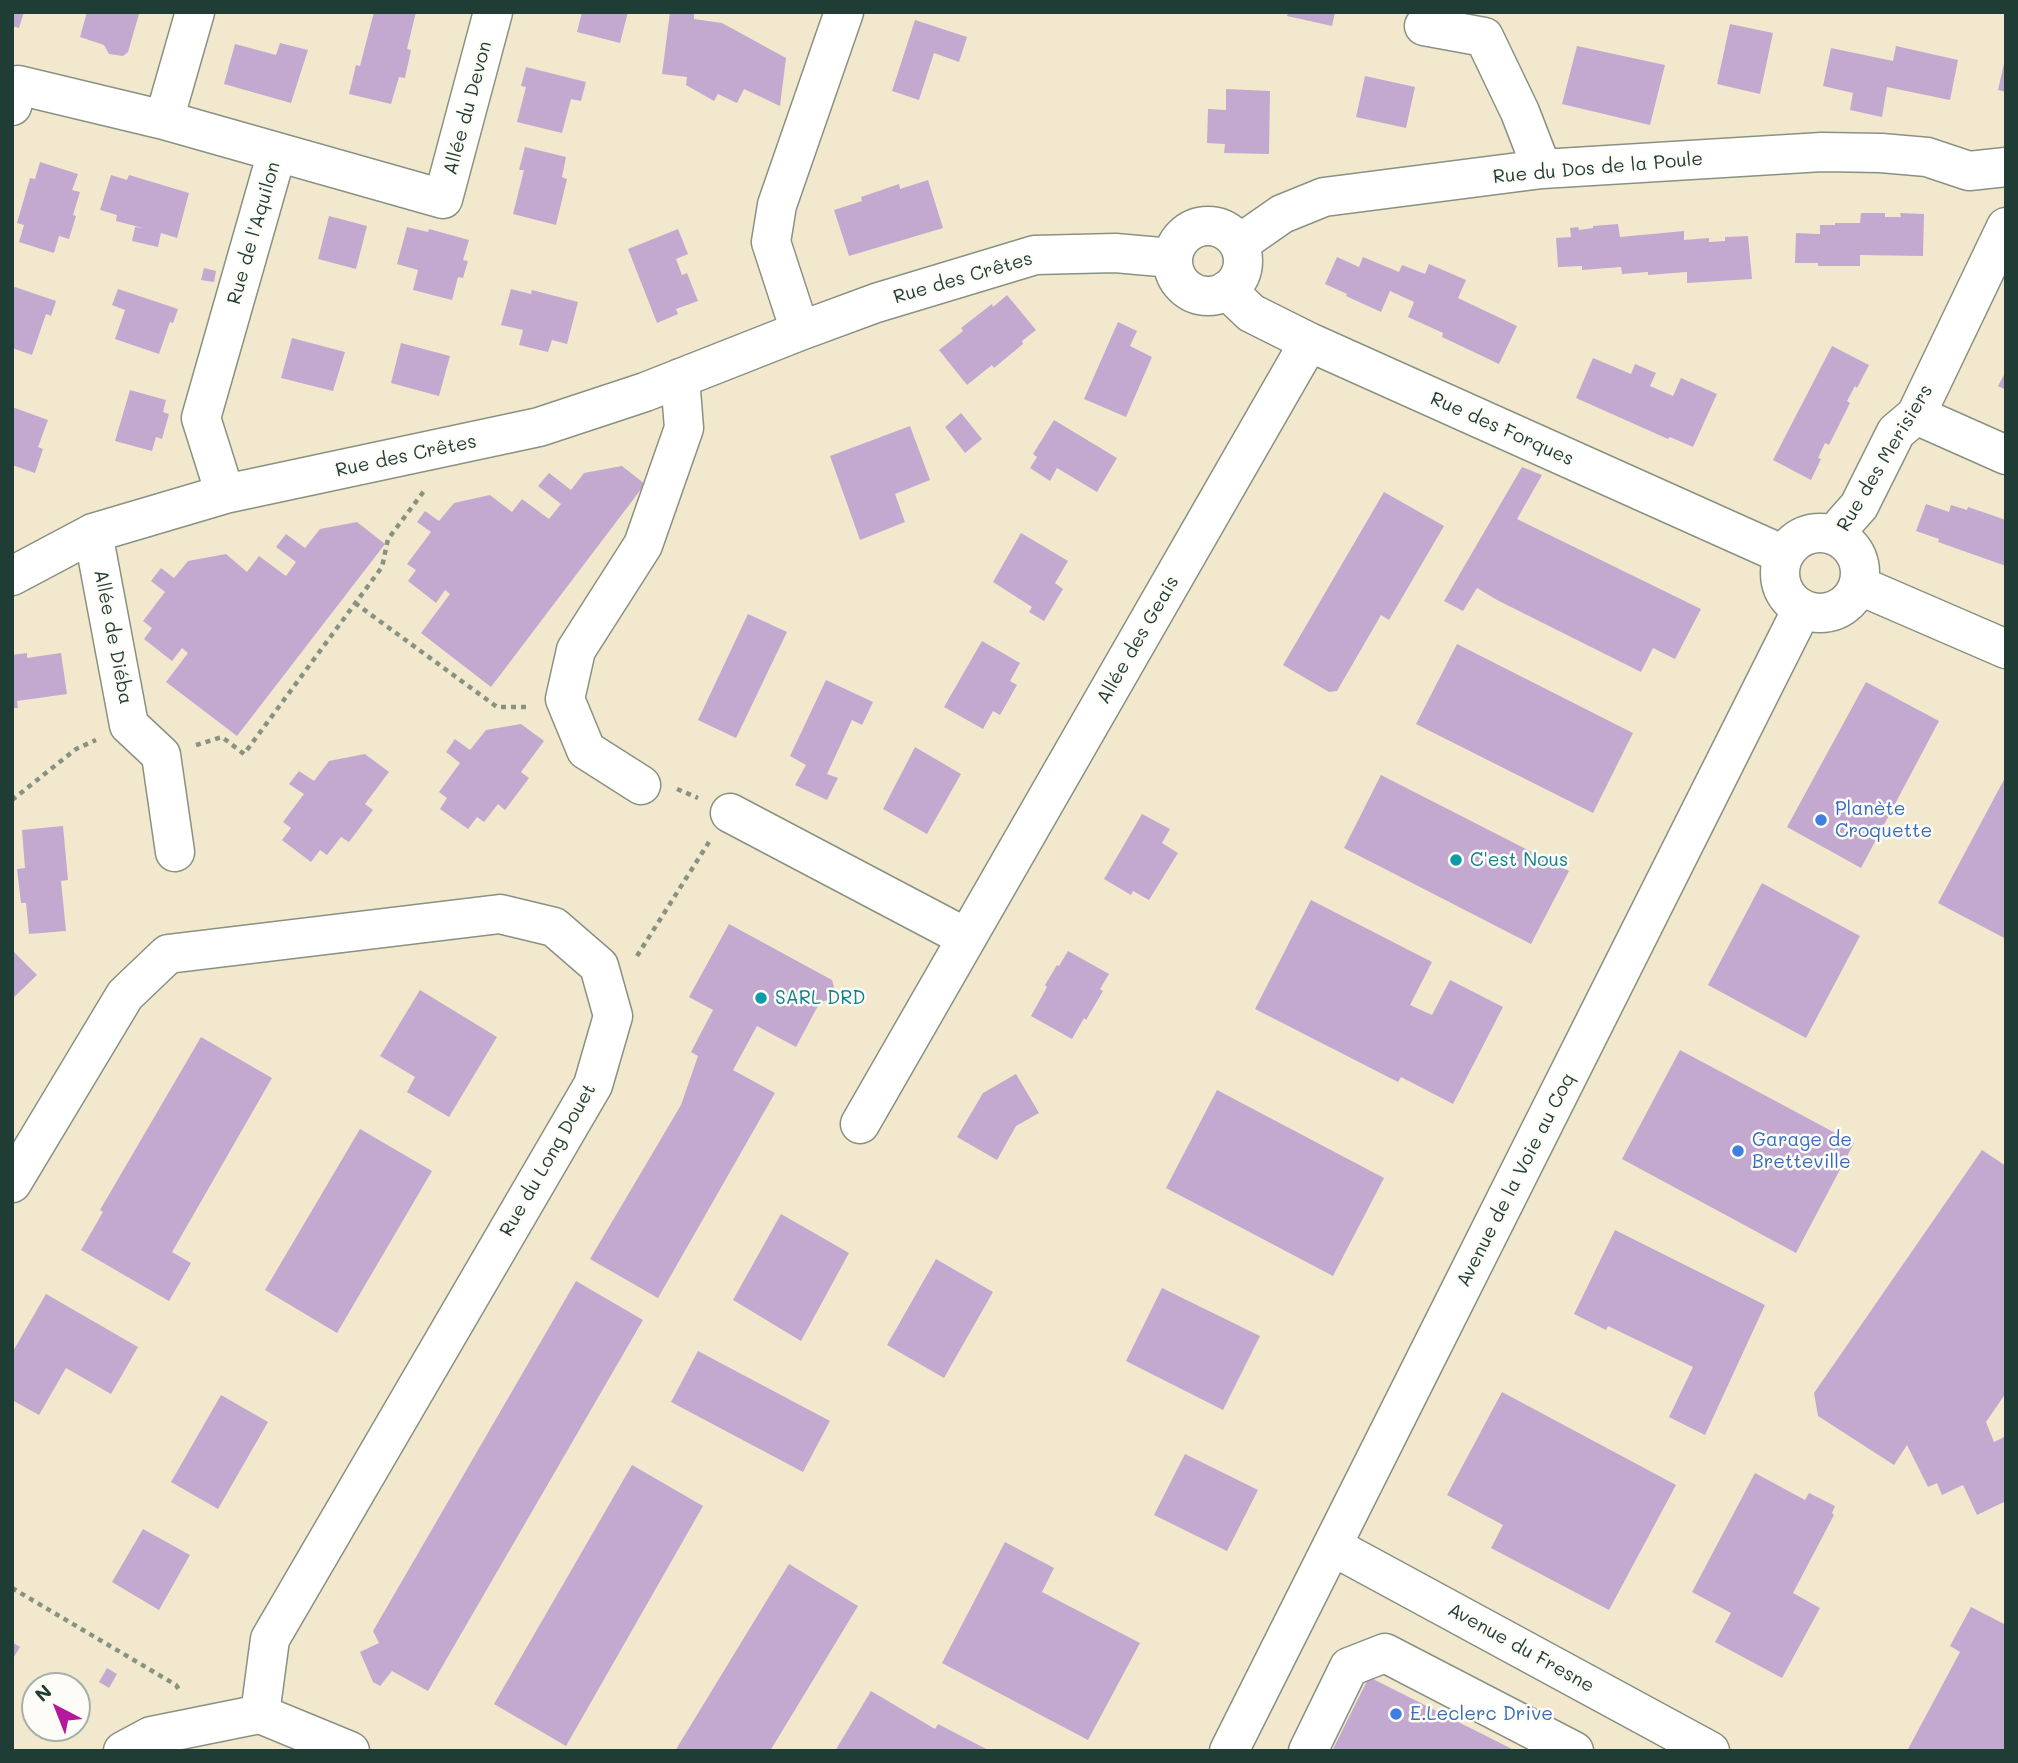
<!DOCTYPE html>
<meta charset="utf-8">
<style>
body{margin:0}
#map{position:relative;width:2018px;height:1763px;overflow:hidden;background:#f2e8ce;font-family:Mali,sans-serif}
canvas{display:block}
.frame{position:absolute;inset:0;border:14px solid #1f3d34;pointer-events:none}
.north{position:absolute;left:21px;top:1672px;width:70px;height:70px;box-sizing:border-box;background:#fdfcf7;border:2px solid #a4b0a9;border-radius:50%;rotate:318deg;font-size:19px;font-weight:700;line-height:28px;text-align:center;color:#1f3d34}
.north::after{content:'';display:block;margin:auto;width:24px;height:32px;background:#b5179e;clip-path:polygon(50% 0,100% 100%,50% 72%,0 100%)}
</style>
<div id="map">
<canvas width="2018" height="1763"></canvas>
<div class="frame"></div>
<div class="north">N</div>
</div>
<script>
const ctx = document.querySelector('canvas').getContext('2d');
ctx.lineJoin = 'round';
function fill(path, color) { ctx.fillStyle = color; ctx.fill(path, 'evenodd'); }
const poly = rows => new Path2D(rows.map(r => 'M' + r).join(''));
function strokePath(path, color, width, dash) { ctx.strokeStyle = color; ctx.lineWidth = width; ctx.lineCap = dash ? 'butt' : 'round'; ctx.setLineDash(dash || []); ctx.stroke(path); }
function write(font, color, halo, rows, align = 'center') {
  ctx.font = font + ' Mali,sans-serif'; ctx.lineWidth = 5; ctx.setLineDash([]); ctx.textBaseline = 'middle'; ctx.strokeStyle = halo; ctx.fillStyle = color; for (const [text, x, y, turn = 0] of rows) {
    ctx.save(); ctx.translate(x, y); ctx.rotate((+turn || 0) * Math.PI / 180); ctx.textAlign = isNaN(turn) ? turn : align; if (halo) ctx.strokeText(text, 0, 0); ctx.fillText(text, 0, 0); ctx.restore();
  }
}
fill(poly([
 [12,12,24,12,19,28,12,26],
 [87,12,132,12,139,14,128,52,123,56,109,54,104,45,80,37],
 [374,12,416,12,407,49,411,50,405,78,399,77,391,104,349,94,356,65,360,66],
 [582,12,628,12,620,43,577,32],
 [670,12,694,12,694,19,722,23,786,58,780,106,744,89,737,103,718,94,714,101,686,85,687,77,662,74],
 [1288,12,1335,12,1332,26,1287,16],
 [915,20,967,37,959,62,934,53,919,100,892,91],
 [1730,24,1773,33,1760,94,1717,84],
 [280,43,308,50,291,103,224,84,235,44,276,55],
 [1577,46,1665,65,1650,125,1562,104],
 [1896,46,1958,60,1950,100,1887,87,1882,117,1850,110,1853,93,1823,86,1831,48,1893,61],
 [2005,59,2006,59,2006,92,1998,90],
 [526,67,586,82,581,101,571,99,562,133,517,122,526,87,521,86],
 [1365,76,1415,87,1406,128,1356,117],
 [1226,89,1270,91,1269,154,1224,153,1225,144,1207,143,1208,109,1226,110],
 [525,147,566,157,562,177,567,179,556,225,513,214,524,170,519,170],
 [40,162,78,174,72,190,80,192,73,215,76,216,69,239,59,236,54,253,19,242,24,225,17,223,30,178,35,179],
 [111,175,127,180,129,175,189,193,177,238,161,233,158,247,132,241,135,227,143,228,116,221,117,215,100,210],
 [928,180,943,228,849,256,834,210,862,201,861,197,899,184,900,189],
 [1861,213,1885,213,1885,217,1901,217,1900,213,1924,214,1923,256,1860,255,1860,266,1818,266,1818,263,1795,263,1796,233,1820,234,1820,225,1835,225,1835,223,1860,223],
 [329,216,367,226,356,269,318,259],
 [1618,224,1620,237,1684,231,1684,240,1709,238,1709,242,1725,241,1725,237,1748,236,1752,279,1687,283,1687,272,1648,275,1648,272,1622,274,1621,267,1582,270,1582,266,1558,267,1556,238,1571,237,1570,228,1578,227,1579,230,1593,228,1593,226],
 [407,227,428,232,429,229,469,240,463,260,468,261,463,278,458,277,452,300,413,290,418,270,397,264],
 [678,229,688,254,676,259,682,275,687,273,698,301,676,309,678,314,657,323,628,249],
 [1337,257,1359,267,1363,257,1399,272,1402,265,1425,274,1429,264,1466,280,1458,298,1517,326,1499,364,1442,337,1443,333,1408,317,1414,302,1390,291,1381,312,1346,296,1347,294,1325,284],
 [204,268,216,271,214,282,201,280],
 [12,286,56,301,51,316,46,314,32,355,12,348],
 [118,289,178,309,173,323,170,322,159,354,115,339,125,310,112,305],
 [511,289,531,294,532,290,578,302,567,344,552,340,548,352,519,345,523,330,501,325],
 [1007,295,1036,330,1022,341,1023,344,994,368,992,365,967,385,939,350,963,331,961,328,992,304,993,307],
 [1118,322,1137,331,1130,346,1152,357,1126,417,1084,399],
 [292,338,345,352,333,391,281,378],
 [401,343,450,356,439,396,391,383],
 [1832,346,1869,365,1857,388,1855,386,1847,401,1850,403,1829,445,1825,443,1818,458,1821,459,1811,480,1773,460],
 [1593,358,1631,374,1635,364,1656,373,1650,386,1673,396,1681,378,1717,394,1693,447,1670,437,1668,439,1576,398],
 [2006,371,2006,390,1998,386],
 [130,390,166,400,163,412,169,414,162,439,156,437,152,451,115,441],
 [12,407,48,420,38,447,43,449,35,473,12,465],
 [961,413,982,439,965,453,945,427],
 [1054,420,1117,458,1097,492,1057,468,1050,481,1030,468,1037,457,1033,454],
 [910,426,930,480,895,494,905,522,860,540,830,456],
 [622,466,645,484,491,687,421,633,450,594,445,590,436,603,408,581,416,570,407,564,431,532,417,522,425,511,439,521,454,503,490,495,512,512,522,499,549,519,561,504,538,486,549,473,571,490,584,473],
 [1522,467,1542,475,1517,519,1701,609,1675,659,1653,648,1641,672,1497,600,1477,588,1463,611,1444,601],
 [1384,492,1444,526,1389,620,1381,615,1337,691,1329,692,1283,665],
 [1926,504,1949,512,1951,505,1967,510,1968,507,2006,520,2006,566,1938,542,1939,539,1916,531],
 [357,522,385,544,237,736,166,682,188,653,182,648,172,661,144,639,152,628,143,621,165,592,151,581,161,568,174,578,188,561,226,554,247,572,259,556,286,576,296,562,276,547,286,534,305,548,320,529],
 [1021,533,1068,561,1055,583,1063,589,1044,621,1029,612,1032,607,993,582],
 [748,614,787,632,736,738,698,720],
 [982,641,1020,663,1010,681,1017,685,1000,715,993,711,983,729,944,707],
 [1457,644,1633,733,1593,813,1416,724],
 [27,653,27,658,61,653,67,694,17,701,18,708,12,708,12,655],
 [826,680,873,702,862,725,852,720,827,774,838,778,827,800,795,785,806,765,790,756],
 [1866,682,1939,721,1861,868,1787,827],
 [521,724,544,741,521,772,529,778,505,810,498,804,484,822,477,817,468,829,440,809,447,798,439,792,460,763,446,752,455,739,470,750,486,730],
 [915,747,961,774,927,834,883,809],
 [365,754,389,772,365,804,373,810,349,842,341,837,327,855,320,850,311,862,282,840,291,828,283,822,304,794,289,784,299,771,314,781,329,761],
 [1381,775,1569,871,1531,944,1344,848],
 [2006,776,2006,939,1938,903],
 [1142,814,1170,829,1162,843,1178,853,1149,900,1133,891,1131,895,1104,879],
 [63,826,68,880,61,881,66,931,29,934,26,903,21,903,17,869,25,868,22,830],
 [1762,883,1860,936,1806,1038,1708,985],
 [1311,900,1432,962,1410,1005,1432,1015,1450,980,1503,1007,1453,1104,1401,1077,1398,1082,1255,1009],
 [729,924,832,980,834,987,828,1000,820,1002,796,1047,757,1026,733,1070,775,1093,658,1298,590,1259,681,1105,698,1056,691,1052,713,1010,689,997],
 [12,950,37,975,12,999],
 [1068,951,1109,974,1100,989,1103,991,1086,1020,1084,1018,1072,1039,1031,1016,1047,987,1045,985,1057,965,1059,966],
 [420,990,497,1037,449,1117,407,1092,415,1077,380,1056],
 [201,1037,272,1078,172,1252,191,1263,169,1301,81,1250,103,1212,100,1210],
 [1680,1050,1854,1143,1796,1253,1622,1159],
 [1016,1074,1039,1113,1016,1126,997,1160,957,1137,983,1093],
 [1217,1090,1384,1178,1333,1276,1166,1188],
 [360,1129,432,1171,337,1333,265,1290],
 [1982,1150,2006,1166,2006,1393,1986,1422,1994,1442,2006,1436,2006,1501,1977,1515,1963,1485,1942,1495,1937,1483,1928,1487,1907,1445,1894,1465,1818,1416,1814,1393],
 [781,1214,849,1253,801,1341,733,1300],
 [1615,1230,1765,1305,1705,1435,1669,1417,1693,1367,1608,1326,1606,1330,1574,1314],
 [936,1259,993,1292,944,1378,887,1345],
 [576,1281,643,1320,428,1691,392,1671,380,1686,373,1682,360,1652,379,1643,373,1631],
 [1162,1288,1260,1336,1223,1410,1126,1361],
 [46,1294,138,1347,111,1394,66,1368,39,1415,12,1400,12,1353],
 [698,1351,830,1421,803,1472,671,1402],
 [1502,1392,1676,1485,1609,1610,1491,1548,1503,1525,1447,1495],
 [221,1395,268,1422,218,1509,171,1482],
 [1185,1454,1258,1490,1227,1551,1154,1515],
 [632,1465,703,1506,566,1746,494,1704],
 [1755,1473,1805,1500,1809,1493,1835,1506,1832,1513,1834,1515,1793,1593,1820,1608,1782,1678,1715,1642,1731,1613,1692,1592],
 [143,1529,190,1555,159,1610,112,1582],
 [1005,1542,1054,1568,1042,1592,1140,1643,1088,1740,942,1663],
 [789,1564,858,1606,770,1751,675,1751],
 [1971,1607,2006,1625,2006,1751,1907,1751,1960,1652,1950,1646],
 [12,1642,20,1647,12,1660],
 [107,1668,117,1674,109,1688,99,1682],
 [1369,1677,1516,1751,1332,1751],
 [871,1691,935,1729,938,1724,990,1751,835,1751]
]), '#c3a9d0');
const minor = poly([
 [1424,26,1484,37,1520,112,1542,169],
 [12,106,18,85,164,120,443,199,493,12],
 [164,120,195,12],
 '1173 261a35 35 0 1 1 70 0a35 35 0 1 1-70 0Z',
 [1239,244,1282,214,1324,197,1542,169,1822,152,1881,153,1927,157,1969,171,2006,167],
 [1227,290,1251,313,1309,342,1784,555],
 [800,331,771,242,777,205,844,12],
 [1916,415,2006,455],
 [225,494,201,418,277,152],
 [93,533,129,725,161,755,175,852],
 '1780 573a40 40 0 1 1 80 0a40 40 0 1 1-80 0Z',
 [1837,537,1843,524,1859,506,1896,432,1916,415,2006,227],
 [12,576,93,533,225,494,539,427,645,392,800,331,876,303,1035,255,1115,253,1172,258],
 [1858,585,2006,649],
 [641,785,586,750,565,699,576,650,643,545,684,428,680,378],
 [730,813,967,938],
 [860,1124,1309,342],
 [12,1183,125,995,168,954,500,914,554,927,599,966,613,1016,593,1085,270,1639,260,1714],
 [1332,1546,1710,1751],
 [260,1714,350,1751],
 [123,1751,151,1736,260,1714],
 [1229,1751,1802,609],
 [1308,1751,1349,1667,1385,1653,1574,1751]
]);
strokePath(minor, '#889281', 41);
strokePath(poly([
 [355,603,497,707,530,707],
 [196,745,222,737,244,754,382,567,388,539,424,491],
 [677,789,698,798],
 [12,800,76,749,96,740],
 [637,956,709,842],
 [12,1588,176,1685,181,1693]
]), '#889281', 4.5, [5, 5]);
strokePath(minor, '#fff', 38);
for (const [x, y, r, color] of [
 [1821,820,7,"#3f7fe0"],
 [1456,860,7,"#0f9aa8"],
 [761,998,7,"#0f9aa8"],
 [1738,1151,7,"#3f7fe0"],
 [1396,1714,7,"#3f7fe0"]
]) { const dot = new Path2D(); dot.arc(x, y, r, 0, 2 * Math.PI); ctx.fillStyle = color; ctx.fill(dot); strokePath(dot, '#fdfcf7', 2.5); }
write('19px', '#1f3d34', '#fdfcf7', [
 ["Allée du Devon",468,108,-75],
 ["Rue du Dos de la Poule",1598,168,-5],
 ["Rue de l'Aquilon",254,233,-74],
 ["Rue des Crêtes",963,278,-16],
 ["Rue des Forques",1502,429,24],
 ["Rue des Crêtes",406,456,-12],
 ["Rue des Merisiers",1885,458,-59],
 ["Allée de Diéba",113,637,79],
 ["Allée des Geais",1138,640,-60],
 ["Rue du Long Douet",548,1160,-60],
 ["Avenue de la Voie au Coq",1516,1180,-63],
 ["Avenue du Fresne",1521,1648,29]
]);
write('19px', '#366cbe', '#fdfcf7', [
 ["Planète",1835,809],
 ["Croquette",1835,831],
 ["Garage de",1752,1140],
 ["Bretteville",1752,1162],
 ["E.Leclerc Drive",1410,1714]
], 'left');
write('19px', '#0d838f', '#fdfcf7', [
 ["C'est Nous",1470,860],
 ["SARL DRD",775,998]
], 'left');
</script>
